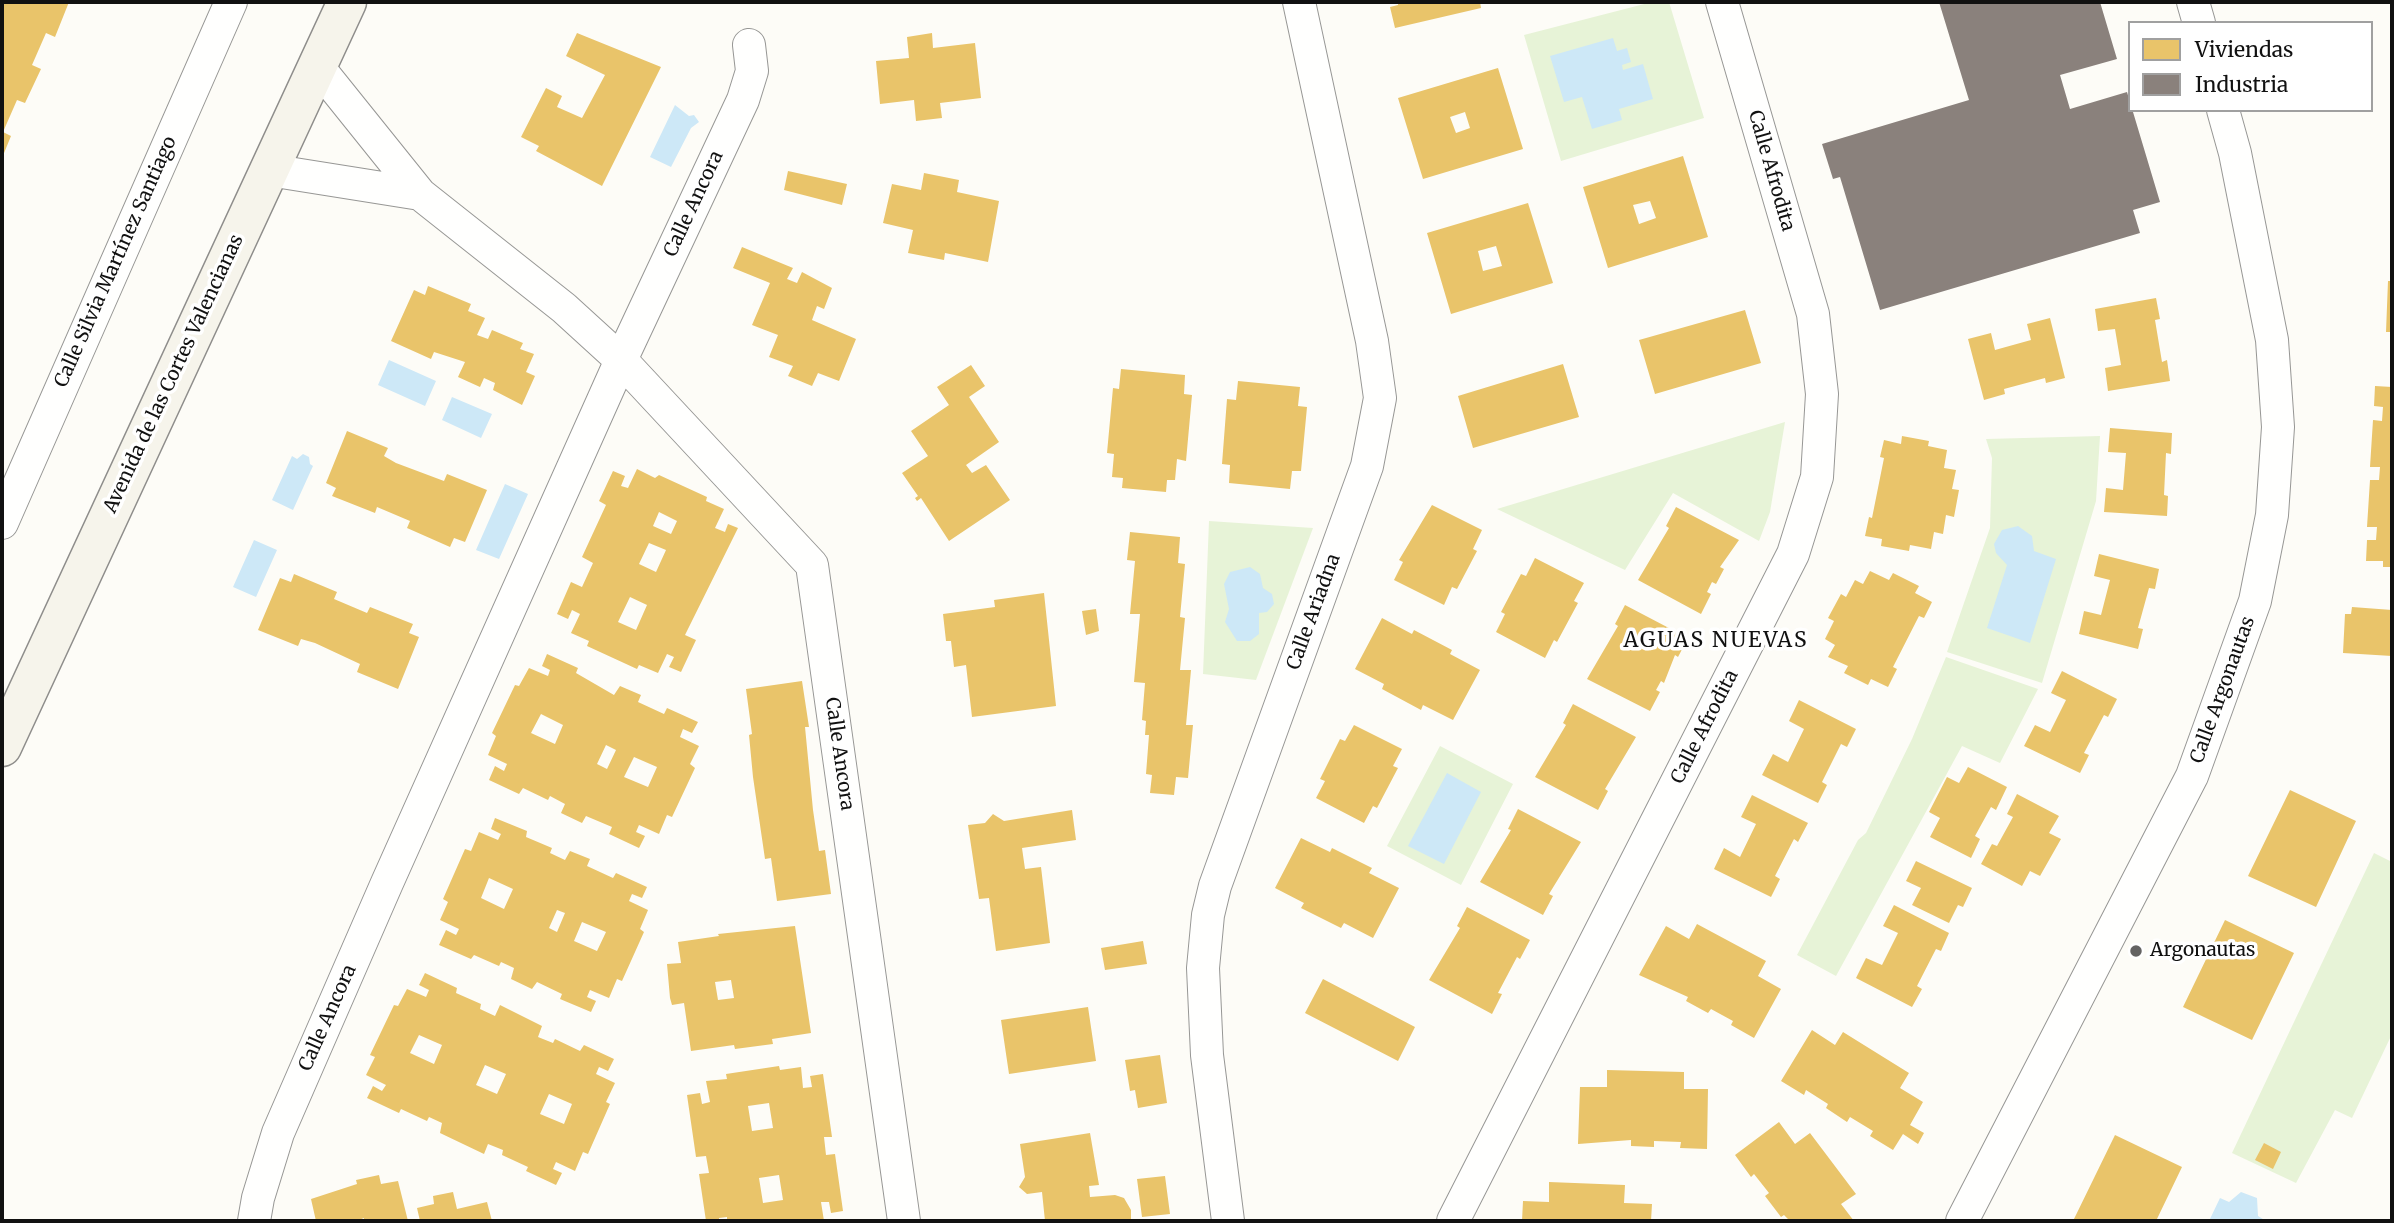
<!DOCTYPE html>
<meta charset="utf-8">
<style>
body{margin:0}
#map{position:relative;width:2394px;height:1223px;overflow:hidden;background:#fdfcf7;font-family:Merriweather,serif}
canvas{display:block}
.frame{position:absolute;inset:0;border:4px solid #111;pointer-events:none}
.legend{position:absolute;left:2128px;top:21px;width:245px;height:91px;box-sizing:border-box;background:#fff;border:2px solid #a0a0a0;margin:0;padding:9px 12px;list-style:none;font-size:21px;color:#111}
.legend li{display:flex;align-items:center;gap:14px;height:35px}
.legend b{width:35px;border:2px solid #a0a0a0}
</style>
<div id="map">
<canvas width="2394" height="1223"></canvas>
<div class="frame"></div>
<ul class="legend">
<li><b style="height:19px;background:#e9c46a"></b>Viviendas</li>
<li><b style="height:19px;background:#8a817c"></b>Industria</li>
</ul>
</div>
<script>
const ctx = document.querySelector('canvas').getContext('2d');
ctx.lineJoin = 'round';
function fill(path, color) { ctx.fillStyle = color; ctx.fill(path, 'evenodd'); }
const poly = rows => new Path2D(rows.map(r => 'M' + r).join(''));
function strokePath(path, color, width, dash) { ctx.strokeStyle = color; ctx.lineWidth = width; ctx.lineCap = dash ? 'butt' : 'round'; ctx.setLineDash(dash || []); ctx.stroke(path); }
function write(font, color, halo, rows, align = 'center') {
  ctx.font = font + ' Merriweather,serif'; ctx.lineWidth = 7; ctx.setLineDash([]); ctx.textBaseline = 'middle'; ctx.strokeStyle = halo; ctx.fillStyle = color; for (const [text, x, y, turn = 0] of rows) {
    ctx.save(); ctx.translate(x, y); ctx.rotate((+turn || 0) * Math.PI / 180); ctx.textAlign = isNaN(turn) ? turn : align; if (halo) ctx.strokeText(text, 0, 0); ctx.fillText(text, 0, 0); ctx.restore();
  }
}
fill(poly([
 [1652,2,1669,2,1704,118,1561,161,1524,35],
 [1785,422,1770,512,1759,541,1673,493,1625,570,1497,509],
 [2100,436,2096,501,2042,683,1947,652,1990,528,1992,458,1986,439],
 [1209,521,1313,528,1256,680,1203,674],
 [1946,657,2038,689,2000,763,1962,746,1836,976,1797,955,1858,840,1866,833,1912,739],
 [1440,746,1513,784,1461,885,1387,846],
 [2374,853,2392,862,2392,1034,2352,1118,2335,1110,2296,1183,2232,1153]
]), '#e7f3d7');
fill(poly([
 [1613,38,1617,51,1627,48,1631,62,1622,65,1623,70,1643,64,1653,99,1619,109,1622,120,1592,129,1582,97,1564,102,1550,56],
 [675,105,689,116,694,115,699,122,691,128,671,167,650,157],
 [389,360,436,381,425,406,378,385],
 [452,397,492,414,481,438,442,420],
 [303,454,309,457,310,464,313,466,293,510,272,500,292,456,297,459],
 [505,484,528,494,499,559,476,550],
 [2018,526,2032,536,2034,551,2056,559,2030,643,1987,628,2007,565,1996,553,1994,544,2002,530],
 [254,540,277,550,256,597,233,587],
 [1250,567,1260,574,1263,588,1272,594,1274,604,1267,612,1259,613,1259,634,1250,641,1237,641,1225,622,1229,609,1224,584,1230,572],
 [1447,773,1481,792,1444,864,1408,846],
 [2241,1192,2257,1198,2258,1216,2266,1221,2209,1221,2220,1198,2229,1202]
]), '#cde8f7');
fill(poly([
 [2,2,69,2,55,37,46,33,32,65,41,69,25,103,17,100,3,132,11,136,2,158],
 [1398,2,1480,2,1481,8,1395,28,1390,7,1398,5],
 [577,33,661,67,602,186,536,151,539,146,521,137,546,88,562,96,557,107,582,118,605,75,566,56],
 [932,33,933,48,975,43,981,98,940,103,942,118,916,121,914,100,880,104,876,61,909,58,907,37],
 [1498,68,1523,149,1423,179,1398,98],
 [1465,112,1470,128,1456,133,1450,117],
 [1683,156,1708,237,1608,268,1583,187],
 [1650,201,1656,218,1639,224,1633,205],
 [788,171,847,184,842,205,784,190],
 [924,173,959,180,957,192,999,201,988,262,945,253,944,260,908,253,913,230,883,223,892,184,921,190],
 [1528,203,1553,283,1451,314,1427,233],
 [1496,246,1502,266,1483,271,1478,251],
 [742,247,793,268,787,279,797,283,802,272,832,288,824,309,817,306,812,320,856,339,839,381,818,373,812,386,788,376,793,366,769,357,778,335,752,325,770,283,733,268],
 [2388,281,2392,281,2392,332,2386,332],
 [428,286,471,304,468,311,485,318,477,335,488,339,492,330,523,343,520,349,534,354,526,372,535,376,522,405,493,390,495,383,484,378,480,387,458,377,465,362,434,352,431,359,391,341,414,290,425,295],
 [2156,298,2160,319,2155,320,2162,362,2167,360,2170,381,2108,391,2105,368,2121,365,2115,329,2098,331,2095,309],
 [1745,310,1761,363,1655,394,1639,340],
 [2050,318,2065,378,2046,383,2045,378,2004,389,2005,394,1984,400,1968,339,1991,333,1995,350,2031,340,2027,324],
 [1563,364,1579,417,1473,448,1458,396],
 [971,365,985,386,969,397,999,442,966,465,972,473,986,465,1010,500,949,541,921,498,917,501,915,498,918,496,902,473,928,456,911,431,949,405,937,387],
 [1121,369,1185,375,1184,394,1192,395,1186,461,1177,459,1175,480,1167,480,1166,492,1122,488,1123,478,1112,477,1114,454,1107,453,1113,388,1119,389],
 [1238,381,1300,387,1298,406,1307,407,1301,471,1292,471,1290,489,1229,483,1230,465,1222,464,1227,399,1236,400],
 [2375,386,2392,387,2392,567,2383,567,2383,561,2366,561,2367,540,2376,540,2377,527,2367,527,2370,480,2379,480,2380,467,2370,467,2373,420,2382,421,2383,407,2374,406],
 [2110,428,2172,433,2171,454,2166,453,2164,495,2168,496,2167,516,2104,512,2106,488,2123,490,2126,453,2108,452],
 [347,431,388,448,384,456,396,463,444,481,447,474,487,490,465,542,454,538,450,547,407,528,410,521,377,507,375,513,332,496,336,488,326,483],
 [1902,436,1929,441,1928,446,1947,450,1944,468,1956,470,1952,489,1959,490,1954,517,1946,515,1943,534,1934,532,1931,549,1910,545,1909,551,1881,546,1882,539,1865,536,1869,517,1872,518,1884,458,1880,457,1884,440,1901,444],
 [637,469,655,478,659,475,707,497,706,501,724,509,715,528,725,532,728,524,738,528,685,635,696,640,681,672,669,667,674,657,667,654,658,673,639,665,637,669,587,646,589,641,571,633,580,614,572,610,568,619,557,614,571,582,582,587,593,563,582,557,606,505,599,501,613,471,625,476,621,486,628,488],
 [659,512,677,521,671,534,653,526],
 [649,543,666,550,656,572,639,564],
 [630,597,647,605,636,630,618,622],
 [1432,505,1482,530,1473,549,1477,551,1457,589,1452,587,1444,605,1394,580,1403,562,1399,560],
 [1676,507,1739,540,1720,567,1724,569,1716,584,1712,582,1707,592,1711,594,1701,614,1638,580,1669,528,1666,526],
 [1130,532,1180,537,1178,563,1185,564,1180,617,1185,618,1180,670,1191,670,1186,725,1193,725,1188,778,1176,777,1174,795,1150,793,1152,775,1146,774,1149,735,1145,735,1146,721,1142,720,1145,683,1134,682,1140,614,1130,614,1135,561,1127,560],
 [2099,554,2159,569,2155,589,2149,588,2138,628,2143,629,2138,649,2079,634,2084,611,2101,615,2110,580,2094,576],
 [1535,558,1584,583,1574,601,1578,603,1557,642,1554,640,1545,658,1496,632,1505,614,1501,612,1521,574,1526,576],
 [1870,571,1889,580,1893,573,1919,586,1915,593,1932,602,1924,618,1919,616,1893,667,1897,669,1888,687,1871,679,1868,685,1844,673,1848,666,1828,657,1835,645,1825,639,1834,621,1828,618,1841,594,1846,597,1855,580,1863,584],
 [294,574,337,592,334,599,367,613,370,607,413,624,409,633,419,637,398,689,357,672,360,664,315,643,301,639,298,646,258,630,280,578,291,582],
 [1044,593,1056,706,972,717,966,665,954,667,951,641,946,641,943,614,995,607,994,600],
 [1625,605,1688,638,1678,657,1675,655,1664,683,1661,681,1656,690,1660,692,1650,711,1587,679,1618,626,1615,624],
 [2352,607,2392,610,2392,656,2343,653,2345,614,2351,614],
 [1096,609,1099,631,1086,635,1082,611],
 [1382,618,1412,634,1414,630,1452,650,1450,654,1480,670,1453,720,1423,705,1421,710,1382,689,1384,684,1355,669],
 [547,654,578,668,576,673,614,695,620,686,641,695,638,702,664,714,667,708,698,722,692,733,683,729,680,737,699,746,690,764,695,768,672,817,667,815,659,834,639,825,636,832,645,836,639,848,609,834,612,827,586,816,582,823,561,813,565,804,550,796,548,800,523,788,519,794,489,780,495,766,504,771,507,764,488,755,496,736,492,733,515,685,519,686,529,668,548,676,550,670,542,666],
 [541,714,563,725,555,744,531,733],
 [606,745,616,750,607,769,597,764],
 [634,757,657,767,648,787,624,777],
 [2062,671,2117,699,2108,717,2104,715,2084,753,2089,755,2080,773,2024,746,2035,725,2050,732,2066,700,2051,693],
 [802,681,809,727,805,727,813,810,819,851,825,850,831,894,777,901,771,858,765,859,753,777,749,735,752,734,746,689],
 [1799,700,1856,729,1847,747,1841,744,1822,782,1827,785,1818,803,1762,775,1773,754,1788,762,1804,729,1789,721],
 [1573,704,1636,737,1605,789,1608,791,1598,810,1535,777,1566,725,1563,723],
 [1354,725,1402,749,1393,766,1398,768,1377,808,1373,806,1364,823,1316,798,1325,781,1320,779,1340,739,1345,741],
 [1968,767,2007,787,1996,810,1991,807,1975,836,1980,839,1971,858,1930,837,1940,818,1929,812,1947,777,1959,783],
 [2290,790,2356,821,2316,907,2248,876],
 [2017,794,2059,816,2049,833,2061,839,2040,876,2030,871,2022,886,1981,864,1992,844,1997,846,2013,817,2007,814],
 [1752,795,1808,823,1798,842,1794,839,1775,876,1780,879,1771,897,1714,869,1724,848,1740,857,1756,824,1741,817],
 [1518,809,1581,842,1549,894,1553,896,1543,915,1480,882,1511,830,1508,829],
 [1072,810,1076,840,1022,848,1025,869,1041,867,1050,943,996,951,989,898,979,899,968,825,985,823,993,814,1004,821],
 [495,818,527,831,526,837,552,848,550,853,565,860,570,851,590,859,587,866,613,878,616,873,647,887,642,898,632,894,629,901,648,910,640,929,644,932,622,981,617,979,609,998,590,990,587,997,596,1001,591,1012,560,999,562,994,537,982,532,989,511,979,514,968,501,962,499,966,474,955,471,959,439,945,446,930,456,935,459,929,440,920,448,902,443,899,465,849,471,851,479,832,498,840,501,834,491,829],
 [489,878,513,889,504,909,481,898],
 [557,910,565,913,557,932,549,928],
 [582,922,606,932,597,951,574,941],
 [1301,838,1330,852,1332,848,1372,868,1369,873,1399,888,1373,938,1344,923,1341,928,1301,908,1304,903,1275,888],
 [1916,861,1972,888,1963,907,1958,905,1949,923,1912,905,1921,888,1906,881],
 [1894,905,1949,933,1941,951,1936,949,1917,986,1922,989,1912,1007,1856,978,1866,958,1882,965,1898,933,1883,926],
 [1467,907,1530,940,1520,959,1517,957,1498,993,1502,994,1492,1014,1429,980,1460,928,1457,926],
 [2225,920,2294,953,2252,1040,2183,1007],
 [1697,924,1766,961,1758,976,1781,989,1754,1038,1731,1025,1733,1021,1711,1009,1708,1013,1686,1001,1688,997,1639,975,1666,926,1689,939],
 [795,926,811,1033,772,1039,773,1044,735,1049,734,1045,691,1051,684,1003,672,1005,670,998,667,964,681,963,678,942,719,936,718,934],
 [731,980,734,998,718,1000,715,982],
 [1143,941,1147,964,1105,970,1101,948],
 [425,973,457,988,456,993,481,1004,480,1009,495,1016,500,1005,542,1026,538,1037,553,1043,555,1039,580,1051,584,1045,614,1059,608,1071,599,1067,596,1074,615,1083,606,1102,610,1104,588,1154,583,1152,575,1171,556,1162,553,1169,562,1173,556,1185,526,1171,528,1167,502,1155,503,1150,488,1144,484,1154,440,1133,442,1123,429,1117,427,1121,401,1109,399,1113,367,1098,373,1086,382,1091,386,1085,366,1075,375,1057,370,1055,394,1005,398,1006,407,989,426,997,429,990,419,985],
 [419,1035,442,1045,434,1064,410,1053],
 [485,1065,506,1074,497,1094,476,1085],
 [549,1094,572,1104,564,1124,540,1114],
 [1323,979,1415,1027,1398,1061,1305,1013],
 [1088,1007,1096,1061,1009,1074,1001,1020],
 [1812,1030,1835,1045,1843,1032,1909,1073,1900,1088,1923,1102,1910,1125,1924,1133,1918,1144,1903,1134,1893,1150,1870,1136,1873,1131,1850,1117,1847,1122,1826,1108,1828,1104,1806,1090,1804,1095,1781,1081],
 [1160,1055,1167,1103,1138,1108,1135,1090,1130,1091,1125,1060],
 [779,1066,780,1070,801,1067,803,1088,812,1087,810,1076,823,1074,832,1137,824,1137,826,1155,835,1154,843,1211,831,1213,829,1202,821,1202,824,1221,727,1221,727,1217,719,1218,719,1221,706,1221,699,1174,709,1173,706,1156,696,1157,687,1095,700,1093,702,1104,710,1102,706,1081,727,1079,726,1074],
 [769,1103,773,1128,752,1131,748,1106],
 [779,1175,783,1200,763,1203,759,1178],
 [1607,1070,1684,1072,1684,1089,1708,1089,1707,1149,1680,1148,1681,1142,1654,1141,1654,1147,1631,1146,1631,1140,1578,1144,1580,1087,1607,1087],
 [1779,1122,1795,1144,1810,1133,1856,1194,1841,1204,1854,1221,1790,1221,1784,1215,1781,1217,1765,1196,1769,1193,1754,1174,1751,1177,1735,1155],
 [1090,1133,1099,1185,1089,1186,1090,1197,1115,1195,1124,1198,1131,1210,1131,1219,1045,1221,1042,1192,1027,1194,1019,1187,1025,1177,1020,1144],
 [2115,1135,2182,1167,2156,1221,2073,1221],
 [2264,1143,2281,1152,2273,1169,2255,1160],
 [379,1175,381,1184,398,1181,408,1221,364,1221,364,1218,356,1221,316,1221,311,1199,357,1184,356,1180],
 [1165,1176,1170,1214,1142,1217,1137,1179],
 [1549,1182,1625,1185,1624,1203,1652,1204,1651,1221,1522,1221,1523,1201,1549,1202],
 [453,1192,457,1209,487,1202,492,1221,420,1221,417,1208,434,1204,433,1196]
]), '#e9c46a');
fill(poly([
 [1939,2,2100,2,2117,59,2060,75,2070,109,2127,92,2160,202,2133,210,2140,233,1880,310,1840,177,1833,179,1822,144,1969,100]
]), '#8a817c');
const street = poly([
 [2193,2,2199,23],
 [318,67,420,194,564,308,621,360,812,565,904,1221],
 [269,170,420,194],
 [2,523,231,2],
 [254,1221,258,1198,278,1133,387,883,621,360,743,100,752,71,749,45],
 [1228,1221,1207,1055,1203,968,1208,915,1215,886,1367,466,1380,398,1372,341,1299,2],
 [1453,1221,1793,554,1817,477,1822,394,1813,314,1722,2],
 [1962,1221,2192,776,2255,601,2272,515,2278,427,2272,340,2235,153,2223,110]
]);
const secondary = poly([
 [2,747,347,2]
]);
strokePath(street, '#979795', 34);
strokePath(secondary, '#8e8d8b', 41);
strokePath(street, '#fffffe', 32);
strokePath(secondary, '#f6f4eb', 38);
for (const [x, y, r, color] of [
 [2136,951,7,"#646362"]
]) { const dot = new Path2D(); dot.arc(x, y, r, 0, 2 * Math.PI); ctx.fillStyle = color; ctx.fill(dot); strokePath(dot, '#fff', 2.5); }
write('19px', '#111', '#fff', [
 ["Calle Afrodita",1771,171,74],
 ["Calle Ancora",694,204,-65],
 ["Calle Silvia Martínez Santiago",116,262,-66],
 ["Avenida de las Cortes Valencianas",174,374,-65],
 ["Calle Ariadna",1314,612,-70],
 ["Calle Argonautas",2223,690,-70],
 ["Calle Afrodita",1705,727,-63],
 ["Calle Ancora",839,754,82],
 ["Calle Ancora",328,1018,-66]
]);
write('19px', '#111', '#fff', [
 ["Argonautas",2150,951]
], 'left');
ctx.letterSpacing = '2px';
write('21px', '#111', '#fff', [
 ["AGUAS NUEVAS",1716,641]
]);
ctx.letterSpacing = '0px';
</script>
